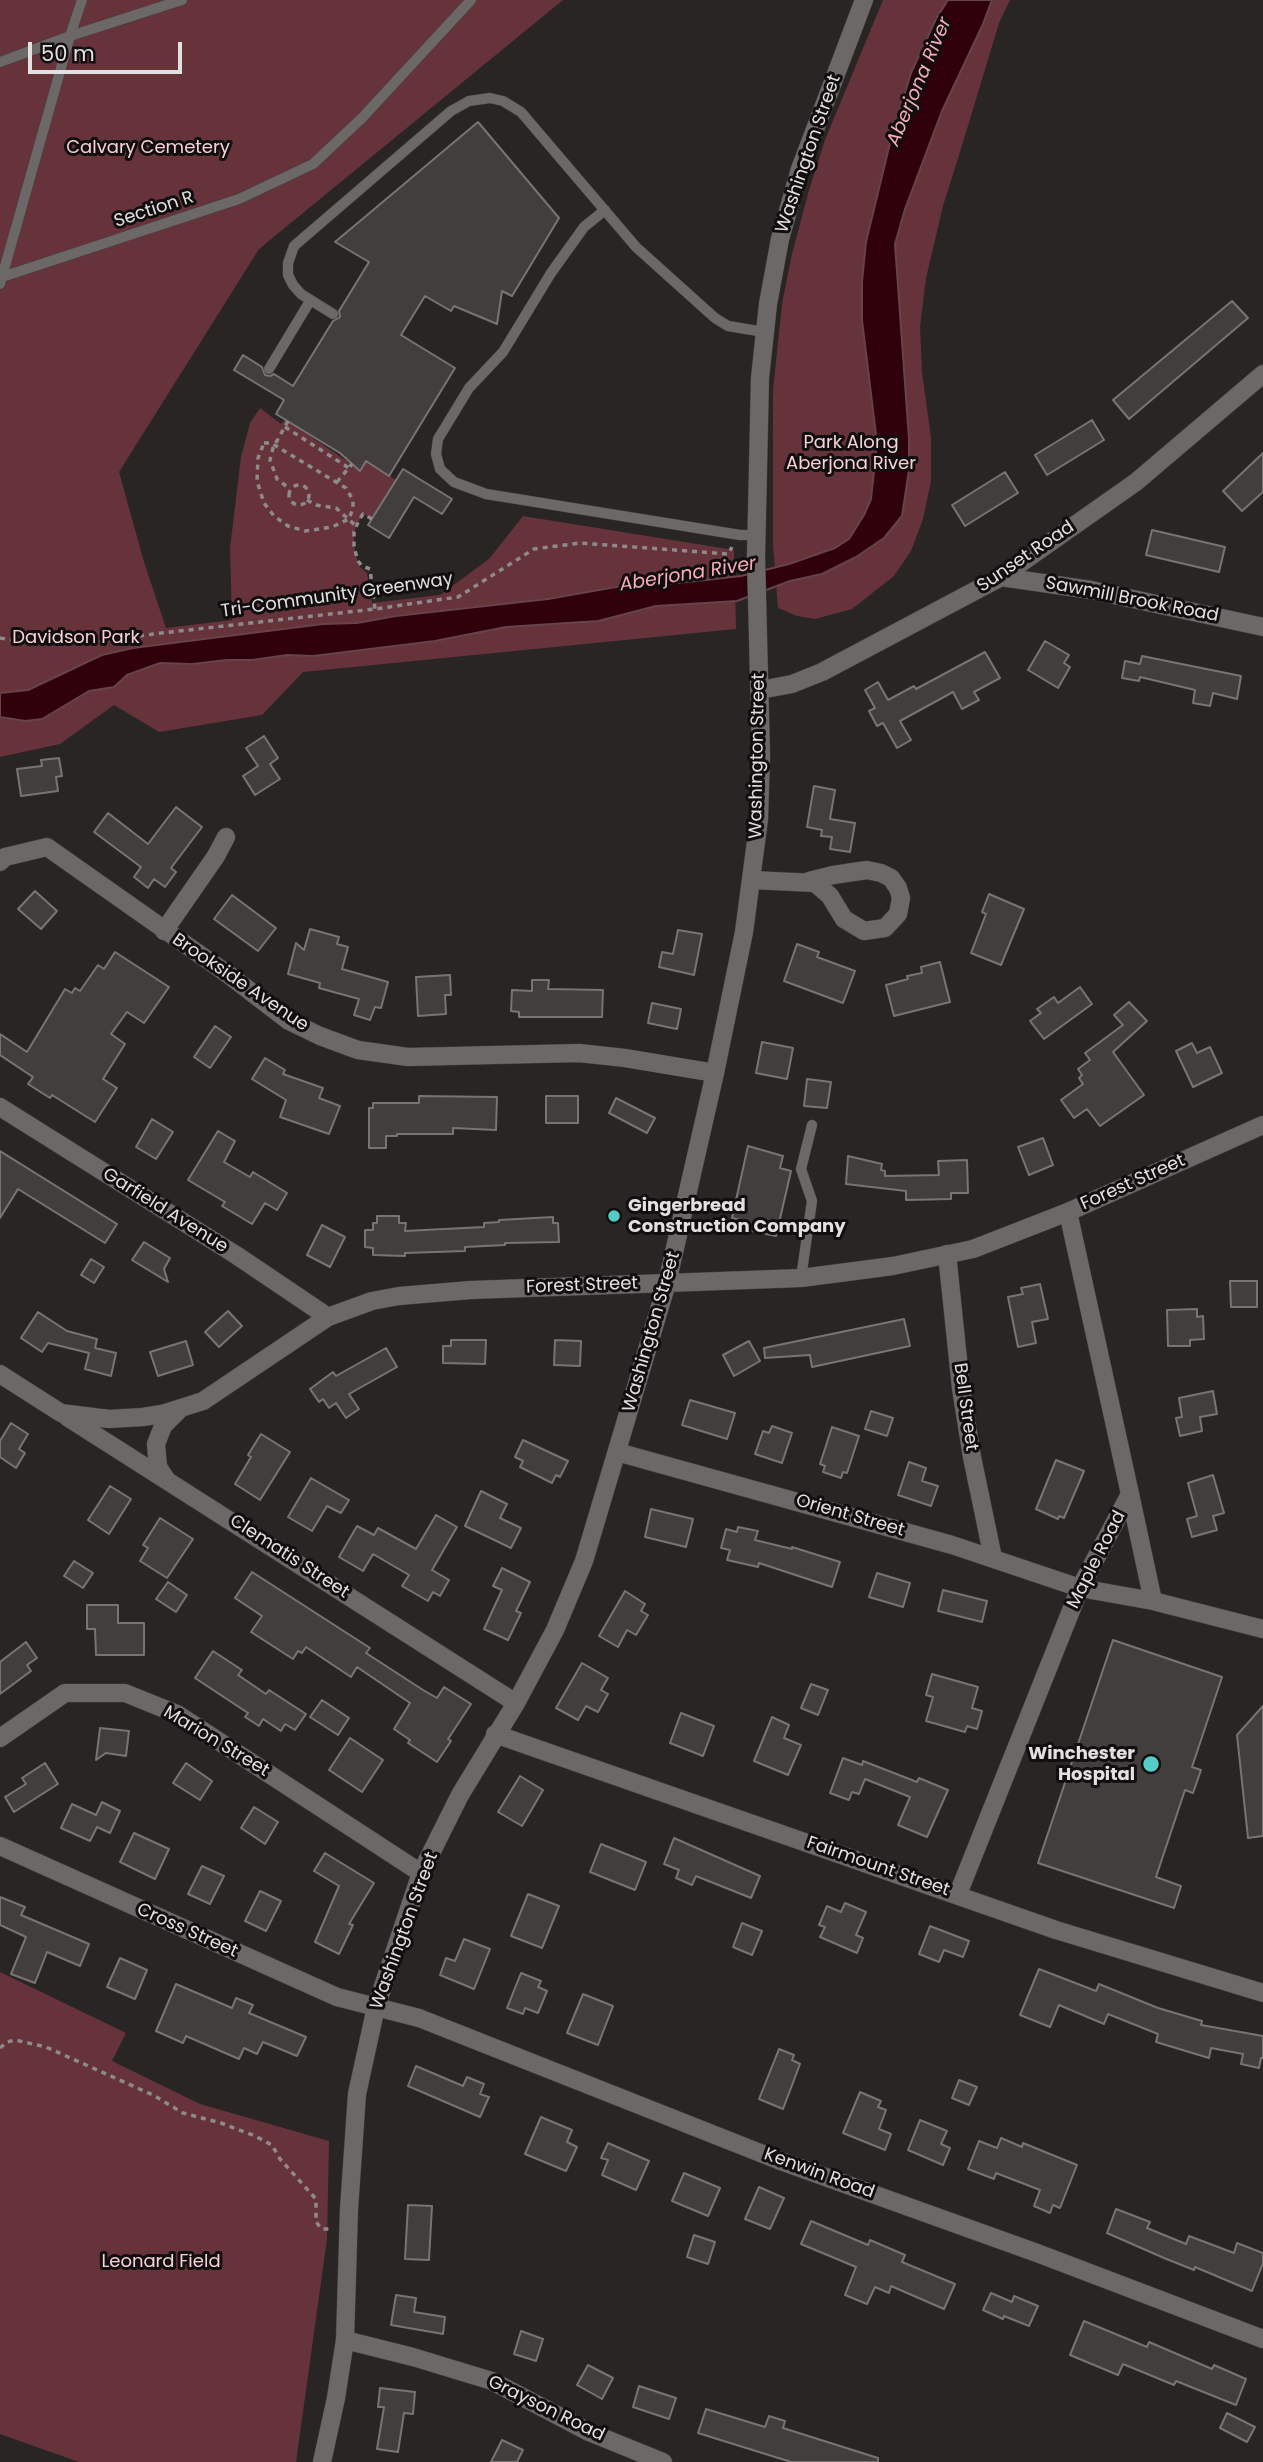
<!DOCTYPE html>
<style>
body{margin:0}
#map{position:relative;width:1263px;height:2462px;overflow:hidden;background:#292525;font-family:Poppins,sans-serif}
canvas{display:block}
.scale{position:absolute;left:28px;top:42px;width:154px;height:32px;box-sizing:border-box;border:4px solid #e3e0e1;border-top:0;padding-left:9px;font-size:21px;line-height:24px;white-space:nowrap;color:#e3e0e1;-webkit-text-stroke:5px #100e0f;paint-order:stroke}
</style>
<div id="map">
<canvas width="1263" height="2462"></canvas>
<div class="scale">50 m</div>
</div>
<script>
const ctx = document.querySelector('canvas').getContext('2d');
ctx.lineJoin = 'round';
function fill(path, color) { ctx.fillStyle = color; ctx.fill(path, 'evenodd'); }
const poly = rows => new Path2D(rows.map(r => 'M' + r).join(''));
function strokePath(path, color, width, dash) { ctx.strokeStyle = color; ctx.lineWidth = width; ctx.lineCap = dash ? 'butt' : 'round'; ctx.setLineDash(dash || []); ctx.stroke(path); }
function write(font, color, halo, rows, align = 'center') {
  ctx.font = font + ' Poppins,sans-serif'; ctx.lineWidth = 6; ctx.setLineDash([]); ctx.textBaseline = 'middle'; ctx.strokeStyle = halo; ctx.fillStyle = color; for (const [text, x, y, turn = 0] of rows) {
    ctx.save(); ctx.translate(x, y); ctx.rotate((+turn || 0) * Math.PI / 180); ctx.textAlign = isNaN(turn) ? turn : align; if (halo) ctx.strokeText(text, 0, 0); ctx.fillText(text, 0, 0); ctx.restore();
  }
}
fill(poly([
 [0,0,563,0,259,249,119,472,144,562,166,628,232,620,230,548,241,457,250,423,260,408,281,424,285,419,360,470,366,461,396,480,372,519,363,514,356,526,354,538,355,554,360,567,367,573,372,603,440,595,489,559,523,516,734,550,736,629,303,672,262,715,159,732,114,705,60,744,0,757],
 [883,0,1010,0,999,23,964,139,943,206,926,278,920,327,922,372,931,438,931,481,923,519,911,551,894,576,852,609,815,619,797,616,778,608,773,544,773,390,782,304,792,254,809,190,825,140],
 [0,1972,126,2033,112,2061,200,2104,329,2141,327,2239,296,2462,79,2462,0,2434]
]), '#66333b');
const water = poly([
 [948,0,992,0,983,24,942,111,905,209,895,244,909,439,909,470,902,516,884,538,856,557,822,574,790,581,737,601,656,606,598,621,506,627,435,641,313,656,287,655,252,660,227,660,192,664,160,663,127,675,114,687,89,691,42,719,25,721,0,717,0,693,28,690,102,655,133,648,323,624,357,623,396,616,548,599,616,587,679,583,741,576,789,564,835,548,849,539,864,515,871,499,877,443,862,320,862,282,866,242,892,135,911,73,936,19,948,0]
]);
fill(water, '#30000b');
strokePath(water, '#66434b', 2);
const building = poly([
 [478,122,559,218,512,296,502,291,497,324,454,306,451,311,425,296,401,335,455,368,389,476,366,461,360,471,340,453,276,414,284,400,234,370,243,355,262,367,265,375,270,376,274,374,293,386,333,321,340,317,339,311,369,262,335,242,478,122],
 [1232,301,1248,318,1129,419,1113,400,1232,301],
 [1092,420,1104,440,1047,475,1035,455,1092,420],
 [1263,453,1263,492,1242,511,1223,491,1263,453],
 [403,469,452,499,442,514,414,497,389,538,368,525,403,469],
 [1005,472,1018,493,965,526,952,505,1005,472],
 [1152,530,1225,547,1219,572,1146,555,1152,530],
 [1045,641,1069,655,1064,663,1070,667,1058,688,1028,670,1045,641],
 [985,652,1000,678,974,692,979,700,962,709,953,692,900,721,911,740,897,748,883,723,877,726,869,711,875,708,865,690,878,682,888,700,914,686,916,689,985,652],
 [1142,656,1241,676,1237,699,1213,693,1210,706,1193,703,1195,690,1140,677,1139,681,1122,678,1125,661,1140,664,1142,656],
 [264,736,278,758,270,764,280,779,255,795,243,776,258,766,246,748,264,736],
 [59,758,62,776,56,777,58,791,21,796,17,769,42,766,41,760,59,758],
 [814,786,835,790,830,819,855,823,850,852,830,849,832,837,821,836,822,830,807,827,814,786],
 [176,807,202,827,171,868,176,872,165,887,154,879,148,888,134,877,141,867,94,832,108,813,148,844,176,807],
 [35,891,57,911,41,929,18,909,35,891],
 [989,894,1024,909,1001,965,971,953,986,914,982,912,989,894],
 [232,895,276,928,258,951,214,919,232,895],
 [310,929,339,937,337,944,348,947,342,969,388,982,381,1008,375,1007,370,1020,354,1015,359,999,319,988,320,983,288,974,296,943,304,950,310,929],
 [678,930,702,934,694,975,659,967,662,952,673,954,678,930],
 [797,944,819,952,817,957,855,971,843,1003,784,981,797,944],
 [115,952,169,987,144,1023,127,1012,111,1034,125,1044,103,1079,117,1088,95,1122,52,1095,50,1098,28,1084,33,1077,0,1055,0,1034,27,1052,65,989,72,993,75,988,80,991,98,965,104,969,115,952],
 [940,962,950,1002,894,1016,886,985,908,979,907,976,922,973,921,967,940,962],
 [450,975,451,995,445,995,446,1014,418,1016,416,977,450,975],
 [532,980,549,980,548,989,603,990,602,1017,519,1017,519,1012,511,1011,512,990,532,991,532,980],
 [1080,987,1092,1004,1044,1039,1030,1021,1041,1013,1037,1009,1054,997,1058,1003,1080,987],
 [1129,1002,1147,1021,1113,1052,1144,1095,1100,1126,1087,1109,1074,1118,1061,1100,1083,1084,1079,1078,1082,1075,1078,1069,1090,1060,1085,1053,1123,1025,1114,1015,1129,1002],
 [652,1003,681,1009,677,1029,648,1023,652,1003],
 [215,1026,231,1037,210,1068,194,1057,215,1026],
 [762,1042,793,1048,787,1079,756,1073,762,1042],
 [1192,1043,1197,1053,1210,1047,1222,1073,1193,1087,1176,1051,1192,1043],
 [265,1058,285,1070,283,1074,323,1088,319,1098,340,1106,329,1134,280,1117,286,1100,252,1079,265,1058],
 [807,1079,831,1082,827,1108,804,1106,807,1079],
 [419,1096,497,1097,496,1130,453,1128,453,1134,397,1134,397,1136,386,1136,386,1148,369,1148,369,1108,373,1108,373,1103,419,1103,419,1096],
 [546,1096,578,1096,578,1123,546,1123,546,1096],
 [616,1098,655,1118,647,1133,609,1113,616,1098],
 [152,1119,173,1132,156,1159,136,1147,152,1119],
 [218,1131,235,1141,224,1162,250,1177,253,1172,287,1193,277,1210,265,1203,252,1224,222,1206,225,1202,188,1180,218,1131],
 [1043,1138,1053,1165,1029,1175,1018,1147,1043,1138],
 [748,1146,783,1156,780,1168,791,1171,776,1236,743,1229,745,1221,732,1218,748,1146],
 [0,1151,117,1224,105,1243,18,1189,0,1218,0,1151],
 [848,1156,882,1164,881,1170,885,1171,885,1176,939,1175,938,1161,967,1160,968,1193,951,1193,951,1199,906,1200,906,1191,846,1184,848,1156],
 [377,1216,399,1216,399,1223,406,1223,405,1231,484,1227,484,1223,499,1222,499,1220,553,1217,553,1223,558,1223,559,1242,505,1243,505,1245,465,1247,465,1251,405,1253,405,1256,373,1255,373,1248,365,1247,365,1230,373,1230,373,1223,377,1223,377,1216],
 [322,1225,345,1237,330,1267,307,1255,322,1225],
 [144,1242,170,1258,164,1269,168,1282,132,1260,144,1242],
 [91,1259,104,1267,94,1283,81,1275,91,1259],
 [1230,1281,1257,1281,1257,1307,1231,1307,1230,1281],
 [1040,1284,1048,1319,1032,1322,1036,1343,1018,1347,1008,1297,1023,1294,1021,1288,1040,1284],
 [1197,1309,1197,1317,1203,1316,1204,1339,1190,1340,1190,1346,1168,1346,1167,1310,1197,1309],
 [228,1311,242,1326,219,1347,205,1332,228,1311],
 [38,1312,67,1331,97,1339,95,1348,116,1353,111,1376,85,1369,89,1353,48,1343,42,1352,21,1338,38,1312],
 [904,1319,910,1346,812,1367,810,1355,765,1358,764,1348,904,1319],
 [451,1340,486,1340,485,1364,443,1363,443,1346,451,1346,451,1340],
 [555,1340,581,1341,580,1366,554,1365,555,1340],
 [186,1341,193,1365,158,1376,150,1352,186,1341],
 [749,1341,760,1361,734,1376,723,1355,749,1341],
 [386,1348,397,1367,349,1394,359,1409,346,1418,336,1403,329,1408,323,1399,319,1402,310,1389,333,1372,336,1376,386,1348],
 [1213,1391,1217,1414,1200,1417,1202,1431,1180,1436,1176,1418,1182,1417,1179,1398,1213,1391],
 [690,1400,735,1413,727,1439,682,1425,690,1400],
 [871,1411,893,1418,887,1436,865,1429,871,1411],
 [11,1423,28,1434,19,1449,25,1453,16,1468,0,1457,0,1441,11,1423],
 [772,1426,792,1433,782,1463,755,1454,763,1431,769,1433,772,1426],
 [832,1427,859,1436,847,1473,843,1472,841,1478,823,1472,825,1466,820,1464,832,1427],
 [261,1434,290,1452,260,1500,235,1484,251,1457,248,1455,261,1434],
 [523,1440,568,1461,560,1477,556,1475,552,1483,520,1467,523,1461,515,1457,523,1440],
 [1056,1460,1084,1471,1064,1518,1059,1516,1058,1519,1036,1509,1056,1460],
 [909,1462,926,1468,922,1481,938,1486,931,1506,898,1495,909,1462],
 [1213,1475,1224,1513,1213,1516,1217,1530,1192,1537,1187,1519,1197,1516,1188,1483,1213,1475],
 [311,1478,349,1500,341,1513,327,1506,312,1531,288,1517,311,1478],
 [110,1486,131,1499,109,1534,88,1520,110,1486],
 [481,1491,507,1504,500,1518,521,1528,511,1548,465,1526,481,1491],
 [651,1509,693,1519,686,1547,645,1537,651,1509],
 [436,1515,457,1527,432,1570,449,1580,440,1596,433,1592,428,1601,402,1586,409,1575,373,1554,363,1571,339,1557,357,1526,374,1535,378,1528,416,1549,436,1515],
 [160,1518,193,1539,167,1578,140,1561,148,1548,143,1545,160,1518],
 [738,1527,758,1531,755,1540,792,1549,792,1547,840,1562,832,1587,759,1563,758,1567,727,1560,730,1550,721,1548,726,1529,737,1532,738,1527],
 [74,1561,93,1573,83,1588,64,1576,74,1561],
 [502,1568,530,1582,516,1611,521,1613,508,1640,484,1629,502,1590,493,1586,502,1568],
 [252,1572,370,1648,366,1653,423,1690,437,1698,444,1687,471,1704,448,1739,451,1741,437,1762,408,1743,410,1740,394,1729,410,1703,357,1667,351,1677,306,1647,302,1653,298,1651,293,1659,251,1632,262,1616,235,1598,252,1572],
 [877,1573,910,1583,903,1607,869,1597,877,1573],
 [168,1582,187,1595,176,1612,156,1599,168,1582],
 [943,1590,987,1601,982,1622,938,1611,943,1590],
 [625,1591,645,1604,641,1611,648,1615,636,1635,627,1630,618,1647,599,1636,625,1591],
 [87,1605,118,1605,118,1623,144,1623,144,1655,96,1655,95,1629,87,1629,87,1605],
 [1113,1640,1222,1677,1192,1767,1201,1770,1193,1793,1185,1790,1156,1877,1181,1886,1174,1908,1038,1863,1113,1640],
 [26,1642,37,1658,27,1665,31,1671,0,1694,0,1662,26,1642],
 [213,1651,242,1670,238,1675,266,1694,269,1690,306,1714,295,1730,285,1724,281,1731,263,1719,259,1726,245,1717,248,1713,195,1678,213,1651],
 [582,1663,608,1678,601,1690,608,1694,598,1712,586,1706,578,1720,556,1708,582,1663],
 [932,1674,978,1687,972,1708,982,1711,977,1729,967,1726,965,1732,926,1721,933,1697,926,1695,932,1674],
 [811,1684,828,1690,818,1715,801,1708,811,1684],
 [322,1700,349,1718,338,1735,310,1717,322,1700],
 [1263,1706,1263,1836,1248,1838,1237,1735,1263,1706],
 [681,1713,714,1726,703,1756,670,1743,681,1713],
 [772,1717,789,1725,784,1738,801,1745,788,1775,754,1761,772,1717],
 [100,1728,129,1731,126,1756,106,1753,96,1760,100,1728],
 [350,1738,383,1760,362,1792,329,1770,350,1738],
 [843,1758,862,1765,863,1761,917,1782,919,1778,948,1790,927,1837,898,1825,910,1797,865,1779,859,1794,852,1792,849,1800,830,1793,843,1758],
 [45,1763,58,1784,14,1812,5,1797,26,1784,22,1778,45,1763],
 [186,1763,212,1781,200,1800,173,1783,186,1763],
 [520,1776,543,1790,522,1826,498,1812,520,1776],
 [102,1802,120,1811,110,1833,97,1827,90,1841,61,1828,72,1804,96,1815,102,1802],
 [254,1807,278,1822,265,1844,241,1828,254,1807],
 [134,1833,169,1849,155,1879,120,1862,134,1833],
 [674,1838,760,1876,751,1898,696,1876,692,1885,676,1878,679,1870,664,1864,674,1838],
 [601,1844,646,1862,635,1890,590,1872,601,1844],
 [325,1853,374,1883,349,1924,353,1925,339,1954,315,1942,339,1886,314,1871,325,1853],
 [202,1866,224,1876,210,1904,188,1894,202,1866],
 [260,1891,281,1901,266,1931,245,1921,260,1891],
 [528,1894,559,1906,542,1948,511,1936,528,1894],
 [0,1897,25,1907,21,1915,89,1944,80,1966,47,1952,35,1983,11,1974,26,1937,0,1925,0,1897],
 [845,1903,866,1912,856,1935,863,1938,857,1953,820,1937,825,1927,819,1925,827,1906,841,1912,845,1903],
 [742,1923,762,1931,752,1955,733,1947,742,1923],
 [930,1926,969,1941,963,1957,944,1950,939,1962,919,1954,930,1926],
 [464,1939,490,1949,474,1989,440,1975,446,1958,455,1961,464,1939],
 [120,1958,147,1970,135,1999,107,1987,120,1958],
 [1039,1969,1096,1991,1099,1984,1158,2008,1202,2021,1201,2025,1263,2036,1263,2058,1261,2058,1259,2068,1241,2064,1243,2054,1211,2048,1209,2058,1156,2042,1158,2034,1108,2014,1104,2024,1059,2005,1050,2027,1020,2015,1039,1969],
 [521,1973,541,1981,538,1987,547,1991,538,2013,525,2008,523,2014,507,2008,521,1973],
 [176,1984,232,2008,236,1998,253,2005,249,2013,306,2037,297,2056,263,2042,257,2054,244,2048,239,2059,186,2036,183,2043,156,2031,176,1984],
 [583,1994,613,2006,598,2045,567,2033,583,1994],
 [779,2049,794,2055,792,2060,800,2064,783,2109,759,2099,779,2049],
 [416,2066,463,2086,467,2077,484,2084,480,2094,489,2097,480,2117,408,2086,416,2066],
 [959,2080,977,2087,969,2105,952,2098,959,2080],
 [860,2092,881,2101,878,2107,886,2110,879,2129,891,2134,885,2150,843,2133,860,2092],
 [541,2117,572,2130,567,2142,577,2147,566,2171,525,2154,541,2117],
 [920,2120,947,2131,941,2144,950,2148,943,2165,908,2150,920,2120],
 [1001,2138,1022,2147,1023,2143,1077,2165,1060,2208,1053,2205,1050,2213,1034,2206,1040,2190,996,2173,994,2179,968,2169,979,2141,997,2148,1001,2138],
 [608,2143,649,2161,636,2190,602,2175,608,2160,601,2158,608,2143],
 [684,2173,720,2188,708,2216,672,2201,684,2173],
 [759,2187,784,2198,770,2229,745,2219,759,2187],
 [408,2205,432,2206,429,2260,405,2259,408,2205],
 [1116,2209,1150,2222,1147,2228,1186,2244,1189,2236,1234,2253,1237,2243,1263,2253,1263,2263,1252,2291,1195,2267,1194,2270,1164,2258,1107,2233,1116,2209],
 [811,2221,868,2245,870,2240,905,2255,902,2262,955,2284,944,2309,891,2286,889,2293,875,2287,867,2304,845,2295,856,2267,801,2244,811,2221],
 [694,2235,715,2242,708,2264,687,2257,694,2235],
 [991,2293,1012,2302,1014,2296,1038,2306,1029,2326,1004,2316,1003,2319,983,2310,991,2293],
 [396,2295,416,2298,414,2312,445,2317,443,2334,391,2325,396,2295],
 [1084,2321,1147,2347,1149,2342,1212,2369,1214,2365,1246,2379,1236,2405,1176,2381,1174,2385,1123,2364,1118,2375,1070,2355,1084,2321],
 [521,2331,543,2339,536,2361,514,2354,521,2331],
 [588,2365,613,2378,602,2399,577,2385,588,2365],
 [639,2386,676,2398,669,2419,633,2407,639,2386],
 [380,2388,415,2392,413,2414,404,2413,398,2452,377,2449,384,2407,378,2407,380,2388],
 [706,2409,765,2427,769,2416,785,2421,783,2428,878,2458,878,2462,791,2462,698,2433,706,2409],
 [1227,2413,1255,2427,1247,2442,1220,2428,1227,2413],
 [502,2440,523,2450,517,2462,491,2462,502,2440]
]);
fill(building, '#423e3e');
strokePath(building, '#797474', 2);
const lane = poly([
 [70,36,182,0],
 [70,36,82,0],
 [0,62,70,36,0,284],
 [605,210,584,227,551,273,503,352,469,388,438,439,436,454,440,469,454,482,486,494,740,535,757,535],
 [2,277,239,199,313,164,362,118,471,0],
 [333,314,301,294,293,285,288,275,288,263,294,246,451,111,469,101,490,98,503,101,521,112,636,247,715,318,728,326,764,332],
 [269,369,310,301],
 [801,1278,812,1201,801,1169,812,1125]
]);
const street = poly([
 [1001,577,1091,590,1263,627],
 [760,690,792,684,822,672,1001,577,1136,482,1263,374],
 [0,862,5,857,47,847,229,975,289,1021,320,1036,358,1050,408,1057,579,1053,625,1058,715,1073],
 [752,880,815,883,830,896,844,919,864,931,885,928,898,914,901,898,898,888,891,878,881,873,867,870,833,875,809,881],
 [164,931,216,856,226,837],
 [0,1107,236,1255,328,1317],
 [947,1254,961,1388,972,1457,993,1558],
 [0,1374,61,1413,109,1419,143,1417,162,1414,203,1401,328,1317,372,1301,399,1296,471,1290,667,1283],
 [67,1417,516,1703],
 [617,1452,952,1545,1080,1588,1153,1601],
 [166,1479,158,1467,156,1444,163,1426,179,1410],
 [1130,1494,1153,1601,1263,1629],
 [495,1734,1056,1930,1263,1993],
 [0,1738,65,1693,125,1693,177,1714,421,1873],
 [958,1894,1080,1588,1130,1494,1068,1212],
 [376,2007,419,2018,778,2160,1037,2253,1263,2339],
 [345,2340,413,2357,492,2381,589,2432,663,2462]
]);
const secondary = poly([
 [667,1283,801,1278,893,1266,973,1249,1068,1212,1263,1125],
 [0,1846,337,1997,376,2007],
 [322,2462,336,2398,345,2340,349,2209,357,2094,376,2007,421,1873,460,1795,516,1703,555,1630,584,1561,667,1283,715,1073,744,932,759,819,761,756,756,557,760,378,768,304,780,239,800,169,864,0]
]);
strokePath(lane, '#434041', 11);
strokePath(street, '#434041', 19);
strokePath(secondary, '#434041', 19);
strokePath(poly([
 [288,421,273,448,270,460,277,479,290,489],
 [285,427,349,468],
 [264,443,271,443,346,488,353,500,353,508,349,519,332,527,305,531,288,526,274,516,264,503,257,481,258,458,264,443],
 [337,482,352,464],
 '289 495a10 10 0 1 1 20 0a10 10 0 1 1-20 0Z',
 [307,500,316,505,336,508,356,526],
 [372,519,363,514,359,520,354,532,354,547,358,561,362,566,370,569,375,609],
 [0,638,34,644,99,642,153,634,375,609,458,597,534,549,580,543,728,554,732,547],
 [0,2048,7,2042,15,2040,46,2047,153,2095,183,2113,221,2123,255,2136,272,2145,280,2159,316,2199,316,2222,322,2229,329,2229]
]), '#8e8a8b', 3.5, [5, 5]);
strokePath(lane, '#6d6868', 10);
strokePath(street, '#6d6868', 18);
strokePath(secondary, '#6d6868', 18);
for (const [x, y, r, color] of [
 [614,1216,7,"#54cdc7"],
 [1151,1764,9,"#54cdc7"]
]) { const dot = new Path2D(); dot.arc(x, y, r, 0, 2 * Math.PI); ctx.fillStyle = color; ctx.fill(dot); strokePath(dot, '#100e0f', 2.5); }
write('18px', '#f9d1d5', '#100e0f', [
 ["Calvary Cemetery",148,148],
 ["Park Along",851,443],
 ["Aberjona River",851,464],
 ["Davidson Park",76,638],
 ["Leonard Field",161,2262]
]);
write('18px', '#e3e0e1', '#100e0f', [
 ["Washington Street",809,154,-71],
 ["Section R",154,210,-18],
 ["Sunset Road",1026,557,-34],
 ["Tri-Community Greenway",337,596,-8],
 ["Sawmill Brook Road",1132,600,11],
 ["Washington Street",758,756,-89],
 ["Brookside Avenue",240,983,34],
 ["Forest Street",1133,1183,-24],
 ["Garfield Avenue",165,1211,32],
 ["Forest Street",582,1286,-2],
 ["Washington Street",652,1332,-74],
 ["Bell Street",965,1407,82],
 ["Orient Street",850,1516,16],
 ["Clematis Street",289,1557,33],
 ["Maple Road",1097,1560,-63],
 ["Marion Street",216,1742,31],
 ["Fairmount Street",878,1867,19],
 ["Cross Street",187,1931,24],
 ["Washington Street",405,1931,-70],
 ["Kenwin Road",819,2174,20],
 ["Grayson Road",546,2409,26]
]);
write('bold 18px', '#e3e0e1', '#100e0f', [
 ["Gingerbread",628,1206],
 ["Construction Company",628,1227],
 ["Winchester",1135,1754,"right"],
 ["Hospital",1135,1775,"right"]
], 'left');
write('italic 19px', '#f9acb7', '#100e0f', [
 ["Aberjona River",920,82,-67],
 ["Aberjona River",688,575,-9]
]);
</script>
